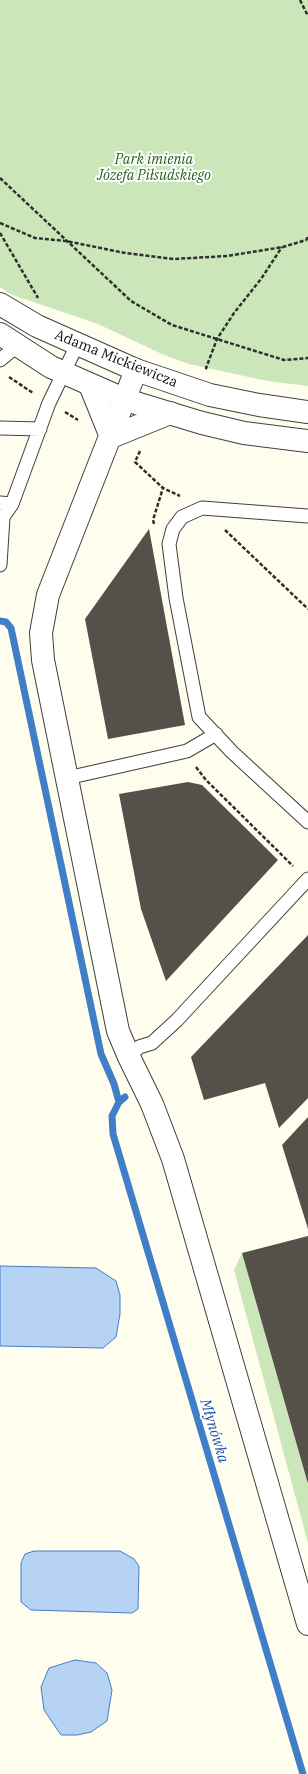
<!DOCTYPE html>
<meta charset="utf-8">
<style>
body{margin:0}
canvas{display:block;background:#fefdee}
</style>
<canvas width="308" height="1774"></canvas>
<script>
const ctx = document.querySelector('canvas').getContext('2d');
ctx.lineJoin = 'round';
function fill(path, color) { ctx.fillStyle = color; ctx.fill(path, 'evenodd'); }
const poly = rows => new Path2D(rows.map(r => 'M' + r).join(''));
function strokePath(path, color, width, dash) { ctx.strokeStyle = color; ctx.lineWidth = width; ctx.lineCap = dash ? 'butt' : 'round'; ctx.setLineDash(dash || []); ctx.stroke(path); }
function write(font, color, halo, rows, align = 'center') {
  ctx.font = font + ' "IBM Plex Serif",serif'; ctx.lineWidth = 4; ctx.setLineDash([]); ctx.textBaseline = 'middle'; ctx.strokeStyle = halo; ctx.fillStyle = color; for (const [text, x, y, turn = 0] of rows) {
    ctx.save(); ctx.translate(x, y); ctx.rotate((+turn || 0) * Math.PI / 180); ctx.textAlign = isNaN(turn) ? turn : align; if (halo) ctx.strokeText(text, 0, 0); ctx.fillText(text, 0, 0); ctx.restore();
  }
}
fill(poly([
 [0,0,308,0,308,386,267,381,189,364,164,355,98,324,10,294,0,287],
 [242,1253,308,1485,308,1543,234,1270]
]), '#cbe7ba');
const water = poly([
 [0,1266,96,1268,116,1281,120,1295,120,1314,116,1337,103,1348,0,1346,0,1266],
 [34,1551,120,1551,134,1559,139,1566,138,1609,132,1613,31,1610,21,1602,21,1563,25,1554,34,1551],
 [75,1660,96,1663,107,1673,112,1690,107,1721,91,1732,77,1735,61,1735,44,1710,41,1687,49,1668,75,1660]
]);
fill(water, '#b6d3f3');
strokePath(water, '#407ec7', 1);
strokePath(poly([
 [0,621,6,622,11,628,101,1054,114,1084,119,1102],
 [125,1097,119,1102,112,1116,113,1134,303,1774]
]), '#407ec7', 7);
fill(poly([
 [149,529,185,725,108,739,85,619],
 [188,782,202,785,278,860,166,981,141,909,119,794],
 [308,935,308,1098,279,1128,265,1083,204,1100,191,1057],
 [308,1117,308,1229,282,1145],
 [308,1236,308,1484,242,1253]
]), '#55504a');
const service = poly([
 [0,360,17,346],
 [0,428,40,429],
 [0,503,12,504,49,403,77,345],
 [308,516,202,508,182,517,173,529,169,544,176,598,199,717,232,752,308,822],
 [0,565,3,517,12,504],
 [67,778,187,751,216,734],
 [129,1057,139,1047,152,1043,177,1020,308,879]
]);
const minor = poly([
 [136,370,48,595,41,633,43,660,118,1031,129,1057,152,1104,173,1159,308,1624],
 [90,385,111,437],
 [111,437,170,413]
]);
const tertiary = poly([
 [0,304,37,326,136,370,210,395,259,405,308,412],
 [0,334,51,367,126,400,202,423,244,433,308,441]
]);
strokePath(service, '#404040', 15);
strokePath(minor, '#404040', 24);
strokePath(tertiary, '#404040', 24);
strokePath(poly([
 [300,0,308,16],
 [0,178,131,301,172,325,284,360,308,358],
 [0,223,35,238,66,241,125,253,174,259,227,256,283,247,306,240,308,237],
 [0,233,38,298],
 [207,369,206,368,217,339,234,313,261,279,282,247],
 [9,377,33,393],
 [65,412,78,420],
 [140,451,135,462,163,488,180,496],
 [154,524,153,520,163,488],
 [225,530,308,609],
 [196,767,206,780,293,866]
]), '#2f2f2f', 2.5, [4, 2]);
strokePath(service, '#fff', 13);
strokePath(minor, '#fff', 22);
strokePath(tertiary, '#fff', 22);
write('italic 14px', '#256221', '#fff', [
 ["Park imienia",154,160],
 ["Józefa Piłsudskiego",154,176]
]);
write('14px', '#0d0d0d', '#fff', [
 ["Adama Mickiewicza",116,359,22]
]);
write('italic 15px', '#1c5199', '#fff', [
 ["Młynówka",214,1431,73]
]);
</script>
